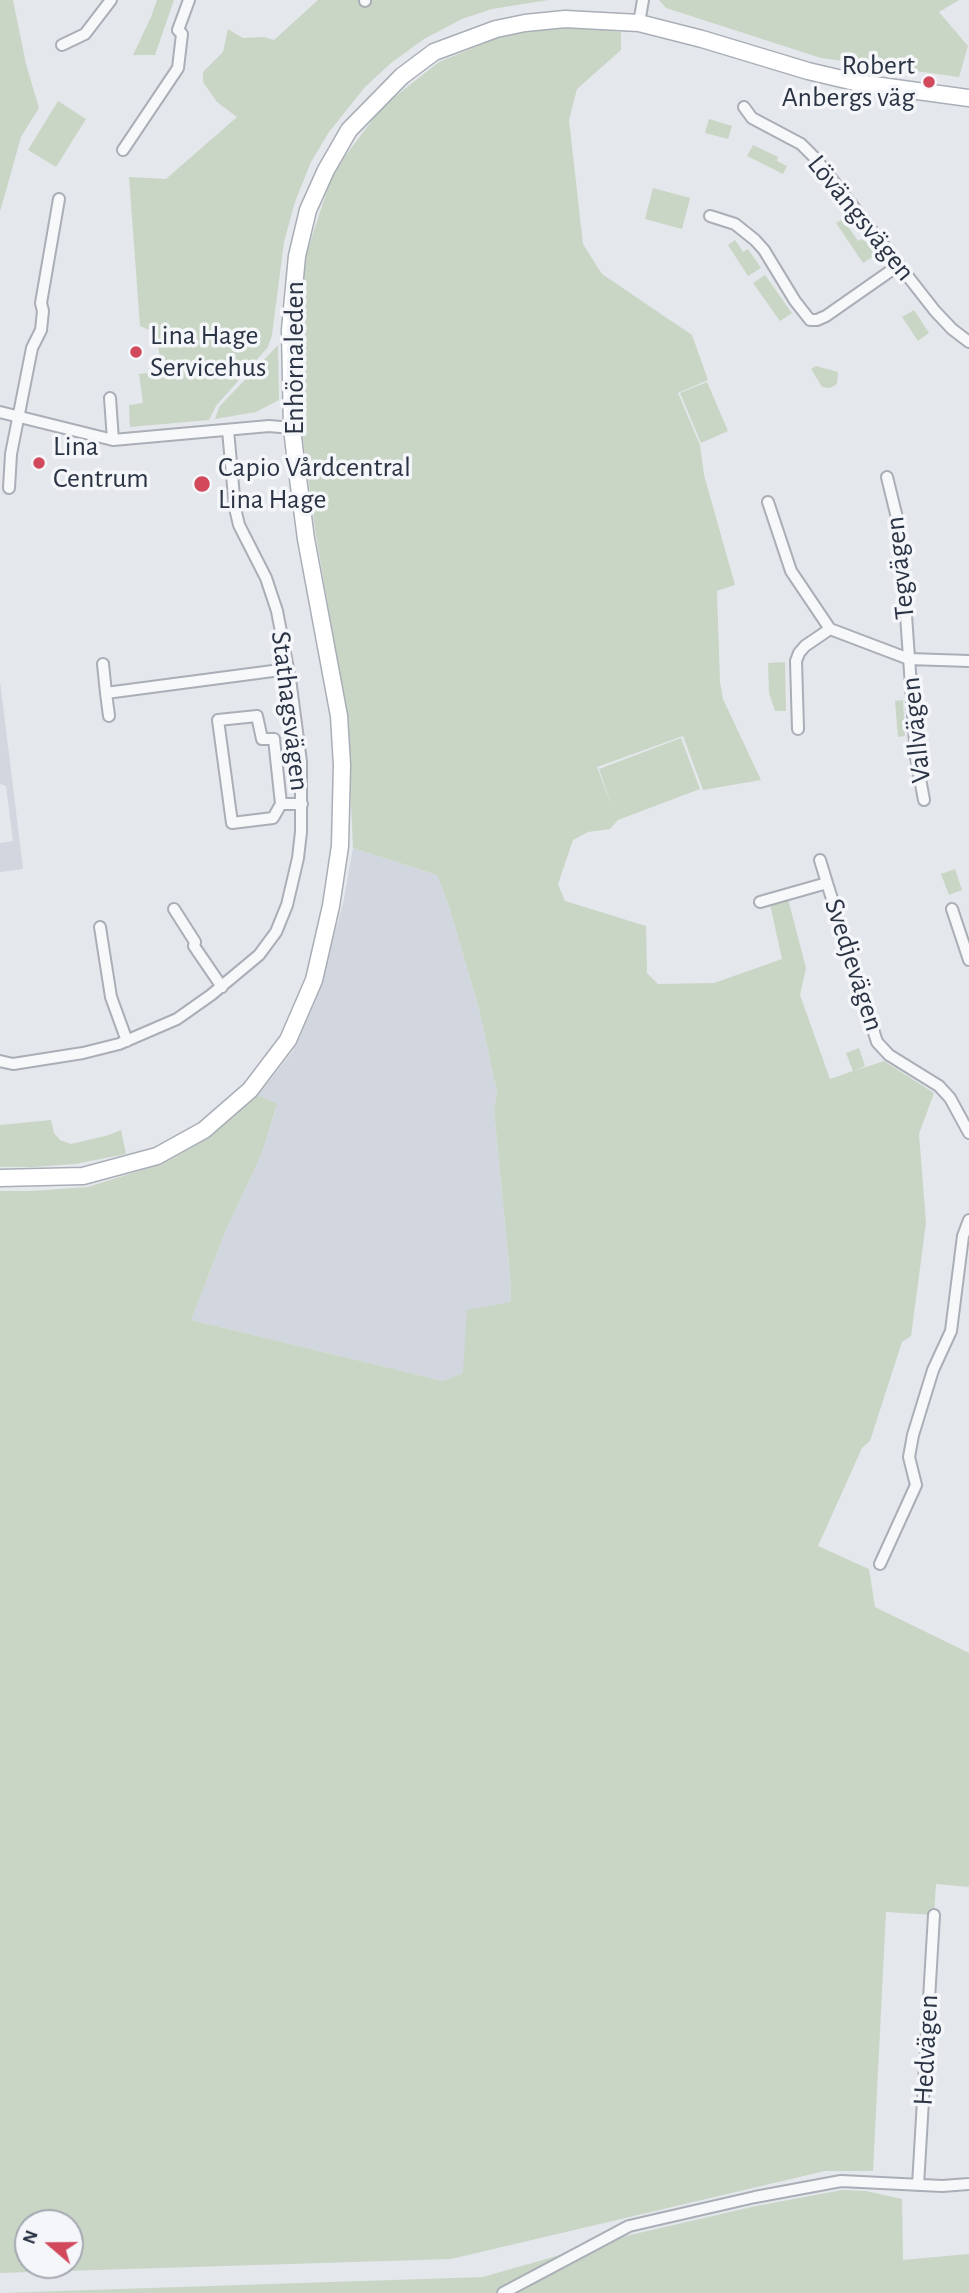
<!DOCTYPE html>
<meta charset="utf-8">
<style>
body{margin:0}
#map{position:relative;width:969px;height:2293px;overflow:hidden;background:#e4e7ec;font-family:"Alegreya Sans",sans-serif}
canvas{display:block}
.north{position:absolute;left:14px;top:2209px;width:70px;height:70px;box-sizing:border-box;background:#f4f6f9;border:2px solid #a4a8b1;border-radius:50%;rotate:290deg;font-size:19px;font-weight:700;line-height:28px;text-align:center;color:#2b3445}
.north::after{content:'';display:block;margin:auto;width:24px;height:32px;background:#d1495b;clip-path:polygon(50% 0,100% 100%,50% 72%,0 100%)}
</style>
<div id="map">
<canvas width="969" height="2293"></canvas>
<div class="north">N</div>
</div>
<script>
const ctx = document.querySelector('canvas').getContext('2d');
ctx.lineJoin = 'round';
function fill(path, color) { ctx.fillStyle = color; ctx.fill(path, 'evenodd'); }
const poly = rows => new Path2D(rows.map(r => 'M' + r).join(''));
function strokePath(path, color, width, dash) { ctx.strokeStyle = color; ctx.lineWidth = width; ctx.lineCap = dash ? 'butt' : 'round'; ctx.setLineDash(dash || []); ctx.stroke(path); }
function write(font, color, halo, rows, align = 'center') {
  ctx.font = font + ' "Alegreya Sans",sans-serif'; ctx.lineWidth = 7; ctx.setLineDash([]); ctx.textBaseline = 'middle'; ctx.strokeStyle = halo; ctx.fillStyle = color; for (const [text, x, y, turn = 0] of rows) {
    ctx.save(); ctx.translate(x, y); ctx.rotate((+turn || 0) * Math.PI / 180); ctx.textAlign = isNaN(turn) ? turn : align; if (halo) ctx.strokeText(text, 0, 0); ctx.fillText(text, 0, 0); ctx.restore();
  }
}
fill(poly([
 [0,681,23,869,0,872,0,843,13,841,6,786,0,784],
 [353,848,437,875,449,906,479,1009,497,1092,494,1111,510,1275,511,1303,463,1373,443,1381,191,1320,226,1230,262,1153,277,1105,258,1095,293,1051,314,1004,343,904]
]), '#d2d6de');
fill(poly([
 [0,0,13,0,26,64,39,108,21,137,0,212],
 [157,0,174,0,155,55,133,55,151,17],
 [318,0,548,0,492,9,462,19,424,39,391,63,365,87,329,132,311,162,295,202,284,242,272,335,268,347,216,406,209,420,130,427,129,405,143,403,139,374,162,371,156,333,140,326,129,177,166,179,237,117,217,102,203,82,203,72,223,52,228,29,243,38,264,37,274,40],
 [659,0,959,0,939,12,968,46,959,77,821,58,666,8],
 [564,26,621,32,621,50,577,89,569,120,583,244,602,274,692,335,708,380,678,393,700,445,704,475,735,585,717,591,720,682,723,699,761,780,703,790,683,736,597,767,613,809,599,769,681,738,700,789,618,820,610,829,588,832,573,840,558,884,565,901,646,926,647,973,658,984,714,983,782,959,770,904,788,899,806,968,800,995,830,1079,853,1071,846,1053,859,1048,865,1066,854,1071,884,1061,934,1093,919,1134,926,1223,911,1336,902,1342,870,1441,862,1448,818,1546,869,1569,875,1607,969,1653,969,1887,936,1884,934,1915,886,1912,873,2171,825,2171,451,2259,0,2273,0,1191,31,1191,88,1187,164,1163,210,1137,258,1095,277,1104,262,1153,226,1230,191,1320,443,1381,463,1373,467,1310,511,1302,510,1275,494,1111,497,1092,479,1009,449,906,437,875,353,848,347,716,316,536,301,426,299,329,305,258,333,172,383,106,439,62,502,36],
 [28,2223,70,2223,70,2265,28,2265],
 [58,101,86,119,56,167,28,150],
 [709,119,732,126,728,139,705,133],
 [753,145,778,157,777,161,787,166,783,174,747,156],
 [653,188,690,198,682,229,645,219],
 [843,219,858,241,863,238,875,255,863,263,836,223],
 [735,240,743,252,748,249,761,268,748,276,728,245],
 [765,275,792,313,780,321,753,283],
 [914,310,929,333,918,341,902,317],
 [278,345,279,400,256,412,215,419,219,407],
 [816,366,838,372,837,384,830,388,822,387,811,369],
 [707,382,728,431,701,443,680,393],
 [785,662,786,711,775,711,769,693,768,663],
 [903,700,905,736,898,737,895,701],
 [955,869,962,890,949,895,941,874],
 [51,1120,54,1133,60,1140,71,1144,109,1135,121,1130,126,1154,75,1164,33,1167,0,1167,0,1125],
 [842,2190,866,2191,902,2199,903,2260,969,2254,969,2293,0,2293,483,2277,630,2235,756,2206]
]), '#c9d6c5');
const street = poly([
 [365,1,365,0],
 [639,23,643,0],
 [62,45,85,34,111,0],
 [744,107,752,118,801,144,816,159,935,311,952,329,969,342],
 [123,150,178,68,182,34,178,30,189,0],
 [710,216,735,224,755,240,764,250,795,301,810,320,817,320,826,316,899,265],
 [110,398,113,440],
 [0,412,113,440,269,426,292,428],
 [887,477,900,530,916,757,924,800],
 [9,488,11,454,32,348,41,330,43,311,41,303,59,199],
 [768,502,791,571,830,629,909,659,969,661],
 [103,664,106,693,288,669],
 [106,693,109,716],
 [798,729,796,661,799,653,805,646,830,629],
 [281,804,273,818,232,823,218,720,257,716,262,739,274,739,281,804,302,804],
 [820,860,827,883],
 [760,902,827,883,877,1042,889,1055,939,1086,950,1098,969,1133],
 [174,909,195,942,194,946,222,987],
 [952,909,969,960],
 [100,927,111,997,127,1041],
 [0,1061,13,1064,83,1053,119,1044,177,1019,211,995,259,955,276,932,287,905,298,858,301,832,301,762,290,679,277,611,266,578,239,525,235,508,228,430],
 [880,1564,916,1485,909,1457,913,1435,933,1370,951,1331,963,1236,969,1220],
 [918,2185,934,1915],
 [503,2293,629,2226,755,2197,841,2181,942,2186,969,2184]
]);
const secondary = poly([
 [0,1178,83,1176,157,1156,204,1130,250,1090,288,1040,314,980,331,906,340,846,342,765,339,716,306,539,296,463,292,428,290,330,297,256,308,210,326,170,349,130,402,76,434,52,496,29,525,23,565,19,639,23,702,39,808,71,859,83,969,98]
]);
strokePath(street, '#a9aeb7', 14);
strokePath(secondary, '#a9aeb7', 19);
strokePath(street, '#f7f8fa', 10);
strokePath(secondary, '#fff', 16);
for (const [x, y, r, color] of [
 [929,82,7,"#d1495b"],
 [136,352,7,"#d1495b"],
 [39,463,7,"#d1495b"],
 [202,484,9,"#d1495b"]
]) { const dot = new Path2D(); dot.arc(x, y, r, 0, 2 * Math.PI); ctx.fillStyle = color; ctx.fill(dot); strokePath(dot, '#f4f6f9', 2.5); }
write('28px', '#2b3445', '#f4f6f9', [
 ["Robert",915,66,"right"],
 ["Anbergs väg",915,98,"right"],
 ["Lina Hage",150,336],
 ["Servicehus",150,368],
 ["Lina",53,447],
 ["Centrum",53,479],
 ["Capio Vårdcentral",218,468],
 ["Lina Hage",218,500]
], 'left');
write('28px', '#2b3445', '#f4f6f9', [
 ["Lövängsvägen",861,218,51],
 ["Enhörnaleden",295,358,-90],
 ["Tegvägen",900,568,-96],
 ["Stathagsvägen",290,711,83],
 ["Vallvägen",916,730,-96],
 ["Svedjevägen",854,965,72],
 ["Hedvägen",926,2050,-87]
]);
</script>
